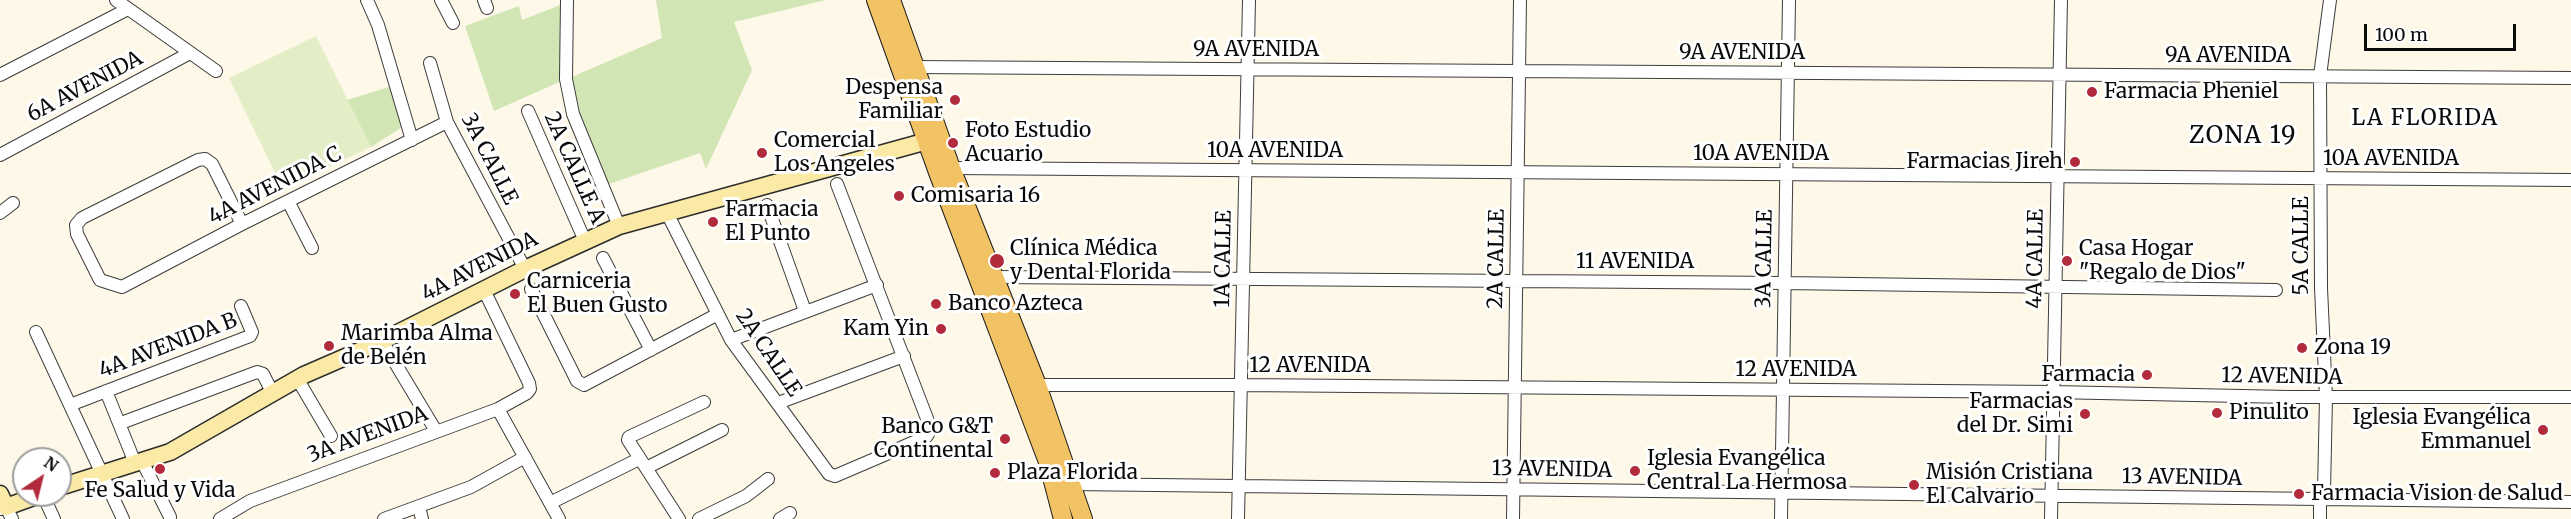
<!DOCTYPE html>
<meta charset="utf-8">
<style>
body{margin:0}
#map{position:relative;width:2571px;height:519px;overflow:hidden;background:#fef8e8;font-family:Merriweather,serif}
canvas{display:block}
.north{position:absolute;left:12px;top:447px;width:60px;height:60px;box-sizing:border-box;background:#fff;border:2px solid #9d9d9d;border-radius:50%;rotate:35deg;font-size:16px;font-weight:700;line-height:24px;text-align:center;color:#0a0a0a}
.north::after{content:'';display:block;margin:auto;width:21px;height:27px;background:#b12b3d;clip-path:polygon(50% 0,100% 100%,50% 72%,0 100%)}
.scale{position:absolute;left:2364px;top:24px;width:152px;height:27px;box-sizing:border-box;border:3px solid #0a0a0a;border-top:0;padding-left:8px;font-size:18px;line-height:21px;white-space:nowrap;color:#0a0a0a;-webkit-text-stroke:4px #fff;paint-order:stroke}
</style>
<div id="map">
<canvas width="2571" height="519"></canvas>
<div class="north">N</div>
<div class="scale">100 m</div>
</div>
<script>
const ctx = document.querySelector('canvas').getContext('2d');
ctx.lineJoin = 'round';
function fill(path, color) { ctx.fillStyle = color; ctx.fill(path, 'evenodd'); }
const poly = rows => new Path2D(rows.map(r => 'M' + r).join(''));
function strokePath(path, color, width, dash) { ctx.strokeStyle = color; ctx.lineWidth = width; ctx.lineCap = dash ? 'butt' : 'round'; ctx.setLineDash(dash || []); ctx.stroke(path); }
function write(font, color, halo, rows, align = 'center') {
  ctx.font = font + ' Merriweather,serif'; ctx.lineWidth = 6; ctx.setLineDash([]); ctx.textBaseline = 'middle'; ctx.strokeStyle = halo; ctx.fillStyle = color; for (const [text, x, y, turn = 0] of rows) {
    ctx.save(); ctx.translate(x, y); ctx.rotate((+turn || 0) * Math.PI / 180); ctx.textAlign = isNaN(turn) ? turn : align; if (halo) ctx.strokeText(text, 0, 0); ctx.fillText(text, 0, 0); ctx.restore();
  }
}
fill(poly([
 [656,0,826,0,734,22,752,70,706,169,700,153,603,186,566,79,494,111,465,26,519,6,522,20,568,2,567,79,662,38],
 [392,86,404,126,371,147,347,100]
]), '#d2e5b4');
fill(poly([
 [316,36,371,147,283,189,229,78]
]), '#e3edc6');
const street = poly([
 [116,0,216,71],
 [367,0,378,25,412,140],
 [441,0,453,23],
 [484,0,487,8],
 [567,0,566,79,573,114,619,226],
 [430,63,447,122,525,269],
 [913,67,2571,78],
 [0,75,126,10],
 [528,111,585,241],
 [0,155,188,54],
 [951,168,2571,180],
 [288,201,312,248],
 [767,205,805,311],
 [0,213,13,203],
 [667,213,731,340,829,474,835,476,926,437,931,429,837,184],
 [242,224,212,164,205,159,198,160,82,218,76,225,77,234,100,280,122,287,242,224,447,122],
 [603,258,651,350],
 [994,277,1785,283,2276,290],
 [531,289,577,381,584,385,718,314],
 [36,332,123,519],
 [731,340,877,285],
 [382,341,436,431],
 [298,380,331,436],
 [1031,388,1037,385,1241,385,2053,392,2288,397,2571,397],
 [106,391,135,463],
 [778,403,904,356],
 [70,405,250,336,252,332,241,306],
 [498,409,559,519],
 [121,423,257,372,263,374,272,392],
 [142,461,170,517],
 [646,468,722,430],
 [1072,484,2571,502],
 [43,495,54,519],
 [550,503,639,459],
 [419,507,422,519],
 [0,509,6,507,12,519],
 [220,519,250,501,498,409,527,393,530,389,529,383,484,290],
 [384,519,471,487,525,457],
 [679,519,628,440,629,437,704,402],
 [699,519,746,496,768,479],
 [780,519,790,513],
 [1238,519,1249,0],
 [1513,519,1520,0],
 [1781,519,1789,0],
 [2051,519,2061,0],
 [2320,519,2320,499,2324,492,2326,397,2321,288,2320,76,2330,0]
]);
const secondary = poly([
 [60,487,170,452,304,375,382,341,525,269,619,226,938,138],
 [0,494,6,507,39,495]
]);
const primary = poly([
 [876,0,939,175,1048,462,1063,519],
 [891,0,951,168,1037,385,1083,519]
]);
strokePath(street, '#3d3d3d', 14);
strokePath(secondary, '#2c2c2c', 19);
strokePath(primary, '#1b1b1b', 20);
strokePath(street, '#fff', 12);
strokePath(secondary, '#faeaa6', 16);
strokePath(primary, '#f1c365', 18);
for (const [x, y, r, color] of [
 [2092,92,6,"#b12b3d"],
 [955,100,6,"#b12b3d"],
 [953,143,6,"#b12b3d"],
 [762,153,6,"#b12b3d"],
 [2075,162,6,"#b12b3d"],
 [899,196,6,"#b12b3d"],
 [713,222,6,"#b12b3d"],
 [997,261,8,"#b12b3d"],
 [2067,261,6,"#b12b3d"],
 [515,294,6,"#b12b3d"],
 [936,304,6,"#b12b3d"],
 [941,329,6,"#b12b3d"],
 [329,346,6,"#b12b3d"],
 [2302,348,6,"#b12b3d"],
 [2147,375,6,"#b12b3d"],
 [2217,413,6,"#b12b3d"],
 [2085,414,6,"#b12b3d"],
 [2543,430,6,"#b12b3d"],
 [1005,439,6,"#b12b3d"],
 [160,469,6,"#b12b3d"],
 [1635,471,6,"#b12b3d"],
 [995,473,6,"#b12b3d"],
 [1914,485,6,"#b12b3d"],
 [2299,494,6,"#b12b3d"]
]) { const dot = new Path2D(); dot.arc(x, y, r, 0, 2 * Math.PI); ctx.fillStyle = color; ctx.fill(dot); strokePath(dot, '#fff', 2); }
write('21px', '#0a0a0a', '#fff', [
 ["9A AVENIDA",1256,50],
 ["9A AVENIDA",1742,53],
 ["9A AVENIDA",2228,56],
 ["6A AVENIDA",85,87,-28],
 ["10A AVENIDA",1275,151],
 ["10A AVENIDA",1761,154],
 ["3A CALLE",489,159,63],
 ["10A AVENIDA",2391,159],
 ["2A CALLE A",574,168,66],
 ["4A AVENIDA C",275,186,-27],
 ["5A CALLE",2302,246,-90],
 ["1A CALLE",1224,259,-89],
 ["2A CALLE",1497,259,-89],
 ["3A CALLE",1765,259,-89],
 ["4A CALLE",2036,259,-89],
 ["11 AVENIDA",1635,262],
 ["4A AVENIDA",480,267,-27],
 ["4A AVENIDA B",168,346,-21],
 ["2A CALLE",768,353,56],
 ["12 AVENIDA",1310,366],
 ["12 AVENIDA",1796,370],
 ["12 AVENIDA",2282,377,1],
 ["3A AVENIDA",368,435,-20],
 ["13 AVENIDA",1552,470,1],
 ["13 AVENIDA",2182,478,1]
]);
write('21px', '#0a0a0a', '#fff', [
 ["Despensa",943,88,"right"],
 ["Familiar",943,112,"right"],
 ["Farmacia Pheniel",2104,92],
 ["Foto Estudio",965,131],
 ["Acuario",965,155],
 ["Comercial",774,141],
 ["Los Angeles",774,165],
 ["Farmacias Jireh",2063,162,"right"],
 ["Comisaria 16",911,196],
 ["Farmacia",725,210],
 ["El Punto",725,234],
 ["Clínica Médica",1010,249],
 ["y Dental Florida",1010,273],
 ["Casa Hogar",2079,249],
 ["\"Regalo de Dios\"",2079,273],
 ["Carniceria",527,282],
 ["El Buen Gusto",527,306],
 ["Banco Azteca",948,304],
 ["Kam Yin",929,329,"right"],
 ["Marimba Alma",341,334],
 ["de Belén",341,358],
 ["Zona 19",2314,348],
 ["Farmacia",2135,375,"right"],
 ["Farmacias",2073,402,"right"],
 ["del Dr. Simi",2073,426,"right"],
 ["Pinulito",2229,413],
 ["Iglesia Evangélica",2531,418,"right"],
 ["Emmanuel",2531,442,"right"],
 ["Banco G&T",993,427,"right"],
 ["Continental",993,451,"right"],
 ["Iglesia Evangélica",1647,459],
 ["Central La Hermosa",1647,483],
 ["Plaza Florida",1007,473],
 ["Misión Cristiana",1926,473],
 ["El Calvario",1926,497],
 ["Fe Salud y Vida",160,491,"center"],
 ["Farmacia Vision de Salud",2311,494]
], 'left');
ctx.letterSpacing = '1.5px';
write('22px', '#0a0a0a', '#fff', [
 ["LA FLORIDA",2425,119]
]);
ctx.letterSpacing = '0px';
ctx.letterSpacing = '1.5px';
write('24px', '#0a0a0a', '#fff', [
 ["ZONA 19",2243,136]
]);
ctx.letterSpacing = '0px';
</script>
